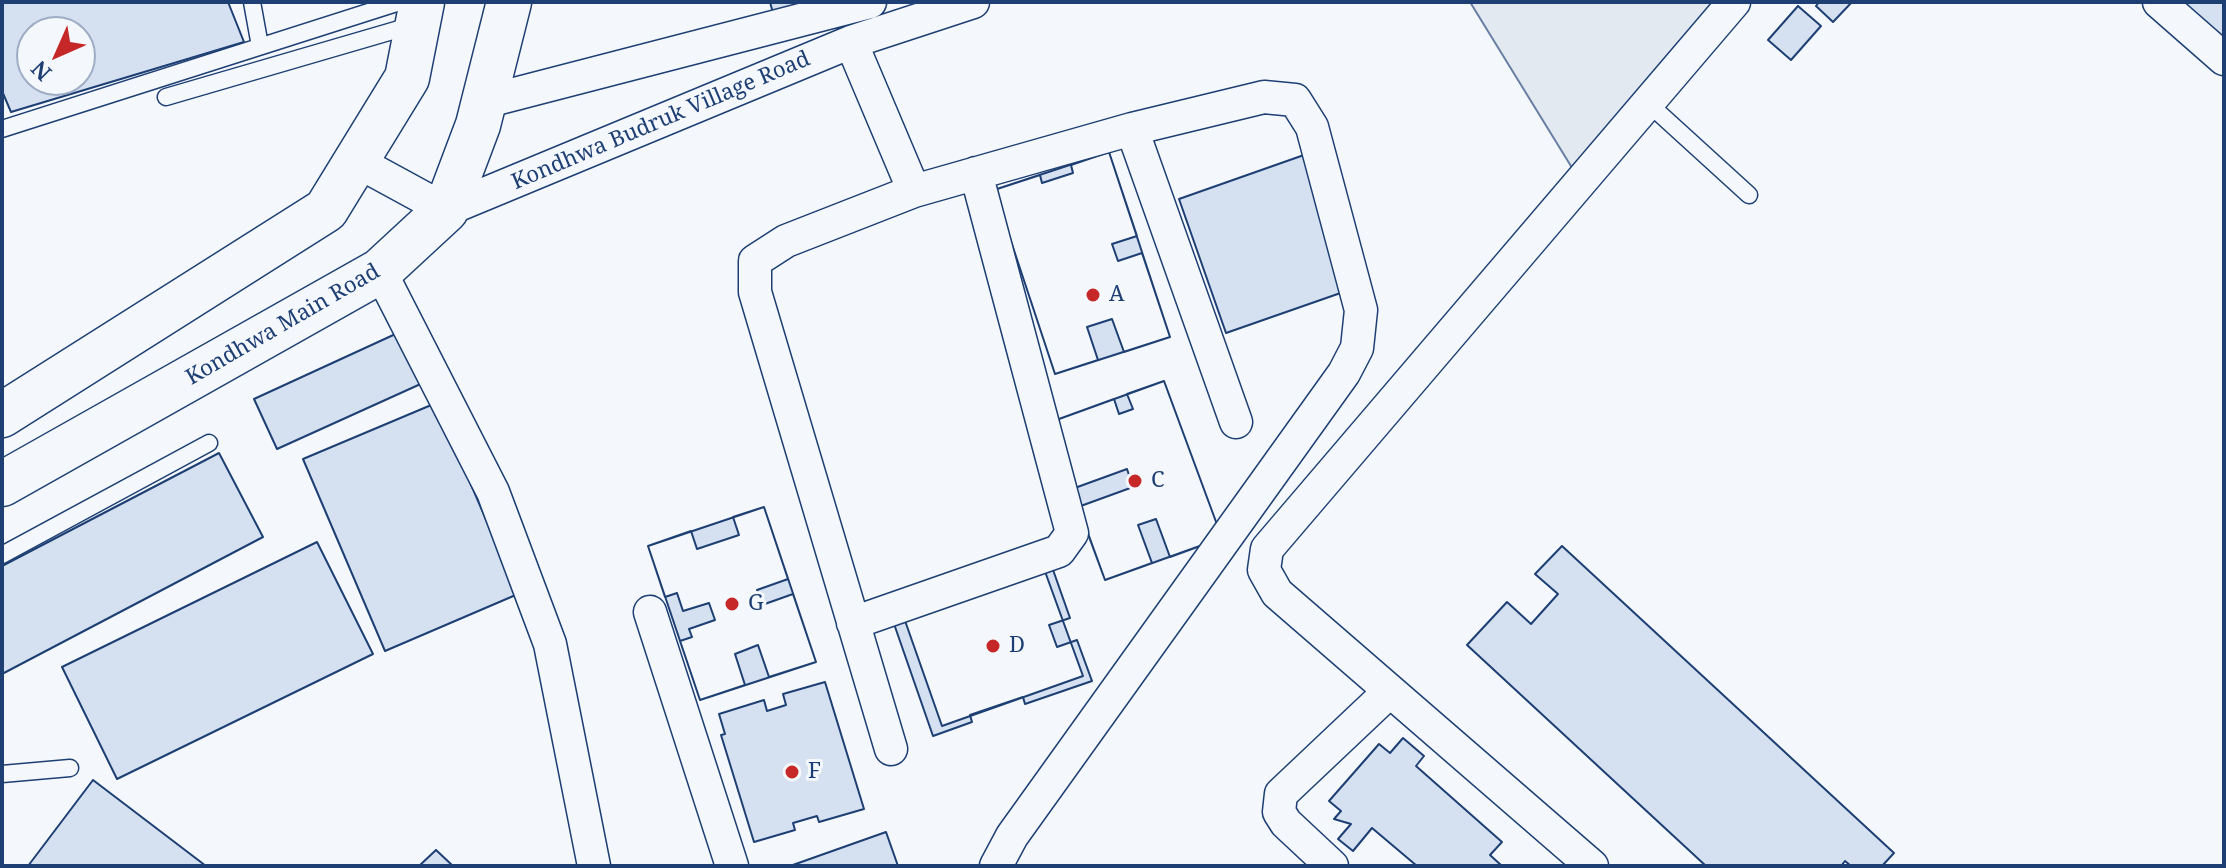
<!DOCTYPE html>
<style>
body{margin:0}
#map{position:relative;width:2226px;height:868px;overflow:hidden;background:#f4f7fb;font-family:"Noto Serif",serif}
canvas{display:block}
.frame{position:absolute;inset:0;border:4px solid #1d3f73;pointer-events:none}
.north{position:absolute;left:16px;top:16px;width:80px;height:80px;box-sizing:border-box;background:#f4f7fb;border:2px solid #9eadc5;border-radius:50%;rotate:225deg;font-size:22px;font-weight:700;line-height:32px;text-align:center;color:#1d3f73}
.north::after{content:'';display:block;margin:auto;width:28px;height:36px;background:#c62828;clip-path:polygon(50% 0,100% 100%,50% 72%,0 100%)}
</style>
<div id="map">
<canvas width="2226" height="868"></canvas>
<div class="frame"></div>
<div class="north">N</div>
</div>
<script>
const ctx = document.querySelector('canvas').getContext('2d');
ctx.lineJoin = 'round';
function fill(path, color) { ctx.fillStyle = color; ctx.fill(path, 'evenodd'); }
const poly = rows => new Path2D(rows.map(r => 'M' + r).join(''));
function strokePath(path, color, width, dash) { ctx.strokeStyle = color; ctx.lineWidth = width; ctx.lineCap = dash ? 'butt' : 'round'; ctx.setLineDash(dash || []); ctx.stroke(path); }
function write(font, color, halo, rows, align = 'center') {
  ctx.font = font + ' "Noto Serif",serif'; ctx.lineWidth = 6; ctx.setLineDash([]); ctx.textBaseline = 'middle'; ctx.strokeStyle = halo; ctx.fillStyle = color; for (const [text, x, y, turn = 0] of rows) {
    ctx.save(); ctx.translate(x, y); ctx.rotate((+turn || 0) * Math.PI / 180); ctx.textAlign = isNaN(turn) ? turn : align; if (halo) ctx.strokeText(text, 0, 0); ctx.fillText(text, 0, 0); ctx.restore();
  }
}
const green = poly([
 [1470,2,1720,2,1574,171,1470,2]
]);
fill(green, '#e3e9f0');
strokePath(green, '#687fa3', 2);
const building = poly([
 [2,2,228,2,244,42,11,112,2,91,2,2],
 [32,32,80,32,80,80,32,80,32,32],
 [770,2,810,2,773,13,770,2],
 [1819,2,1852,2,1833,22,1816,6,1819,2],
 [2176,2,2224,2,2224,48,2176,2],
 [1798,6,1821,26,1791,60,1768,40,1798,6],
 [1109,152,1137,236,1112,244,1118,261,1142,253,1170,337,1124,352,1112,319,1087,327,1098,360,1055,374,994,190,1040,175,1042,183,1073,173,1071,165,1109,152],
 [1109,152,1170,337,1055,374,994,190,1109,152],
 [1304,155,1352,289,1226,333,1179,199,1304,155],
 [402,331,425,382,277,449,254,399,402,331],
 [1164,381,1222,538,1170,557,1156,519,1138,525,1152,563,1105,580,1078,507,1133,487,1127,469,1072,489,1048,423,1114,399,1119,414,1133,409,1127,394,1164,381],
 [1164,381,1222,538,1105,580,1048,423,1164,381],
 [436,403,518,594,385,651,303,459,436,403],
 [219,453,263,537,2,674,2,566,219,453],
 [764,507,788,579,757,590,762,605,793,594,816,662,769,677,758,645,735,654,745,685,700,700,680,641,692,637,689,629,715,620,709,603,683,611,677,593,665,597,648,546,691,531,697,549,739,535,733,517,764,507],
 [764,507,816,662,700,700,648,546,764,507],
 [317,542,373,654,117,779,62,667,317,542],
 [1562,546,1894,853,1882,866,1851,866,1845,861,1841,866,1706,866,1467,645,1507,602,1531,624,1558,594,1535,574,1562,546],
 [1043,566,1083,676,942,726,903,615,1043,566],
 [1052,567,1070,618,1049,625,1057,647,1077,640,1092,681,1025,704,1023,697,970,715,972,722,933,736,893,621,1052,567],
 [825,682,864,809,819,822,817,816,793,823,795,830,754,842,721,735,725,734,719,714,764,700,767,711,786,705,783,694,825,682],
 [1403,738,1424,756,1416,766,1502,842,1490,855,1502,866,1417,866,1372,828,1353,851,1338,839,1351,824,1334,819,1341,811,1329,801,1379,744,1390,753,1403,738],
 [93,780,206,866,28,866,93,780],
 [886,832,898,866,790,866,886,832],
 [436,850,453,866,419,866,436,850]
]);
fill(building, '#d5e0f0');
strokePath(building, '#1d3f73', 2);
const lane = poly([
 [252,2,260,46],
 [166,97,413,25],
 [1648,103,1749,195],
 [2,129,400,2],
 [2,555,209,443],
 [2,774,70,768]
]);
const street = poly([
 [2159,2,2224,59],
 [851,42,914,191,786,241,755,261,755,292,891,749],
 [484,102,870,2],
 [1132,129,1236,422],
 [356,161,446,210,851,42,973,2],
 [914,191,1132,129,1264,97,1295,100,1312,127,1361,310,1357,348,1344,373,1012,836,996,866],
 [380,271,493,492,550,644,594,866],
 [650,612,732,866],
 [853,623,1059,551,1072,533,976,173],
 [1332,866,1286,823,1279,812,1281,794,1390,691],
 [1592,866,1277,593,1264,570,1267,549,1734,2]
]);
const primary = poly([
 [2,415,326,210,407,78,422,2],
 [2,484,380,271,446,210,478,125,509,2]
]);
strokePath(lane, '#1d3f73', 19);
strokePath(street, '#1d3f73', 35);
strokePath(primary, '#1d3f73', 47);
strokePath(lane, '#f4f7fb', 16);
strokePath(street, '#f4f7fb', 32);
strokePath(primary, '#f4f7fb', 44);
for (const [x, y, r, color] of [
 [1093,295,8,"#c62828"],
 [1135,481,8,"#c62828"],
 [732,604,8,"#c62828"],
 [993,646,8,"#c62828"],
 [792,772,8,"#c62828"]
]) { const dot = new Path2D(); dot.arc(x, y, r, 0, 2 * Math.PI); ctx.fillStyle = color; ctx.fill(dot); strokePath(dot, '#f4f7fb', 3); }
write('22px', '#1d3f73', '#f4f7fb', [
 ["Kondhwa Budruk Village Road",661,121,-23],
 ["Kondhwa Main Road",283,325,-30]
]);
write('22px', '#1d3f73', '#f4f7fb', [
 ["A",1109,295],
 ["C",1151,481],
 ["G",748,604],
 ["D",1009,646],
 ["F",808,772]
], 'left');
</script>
